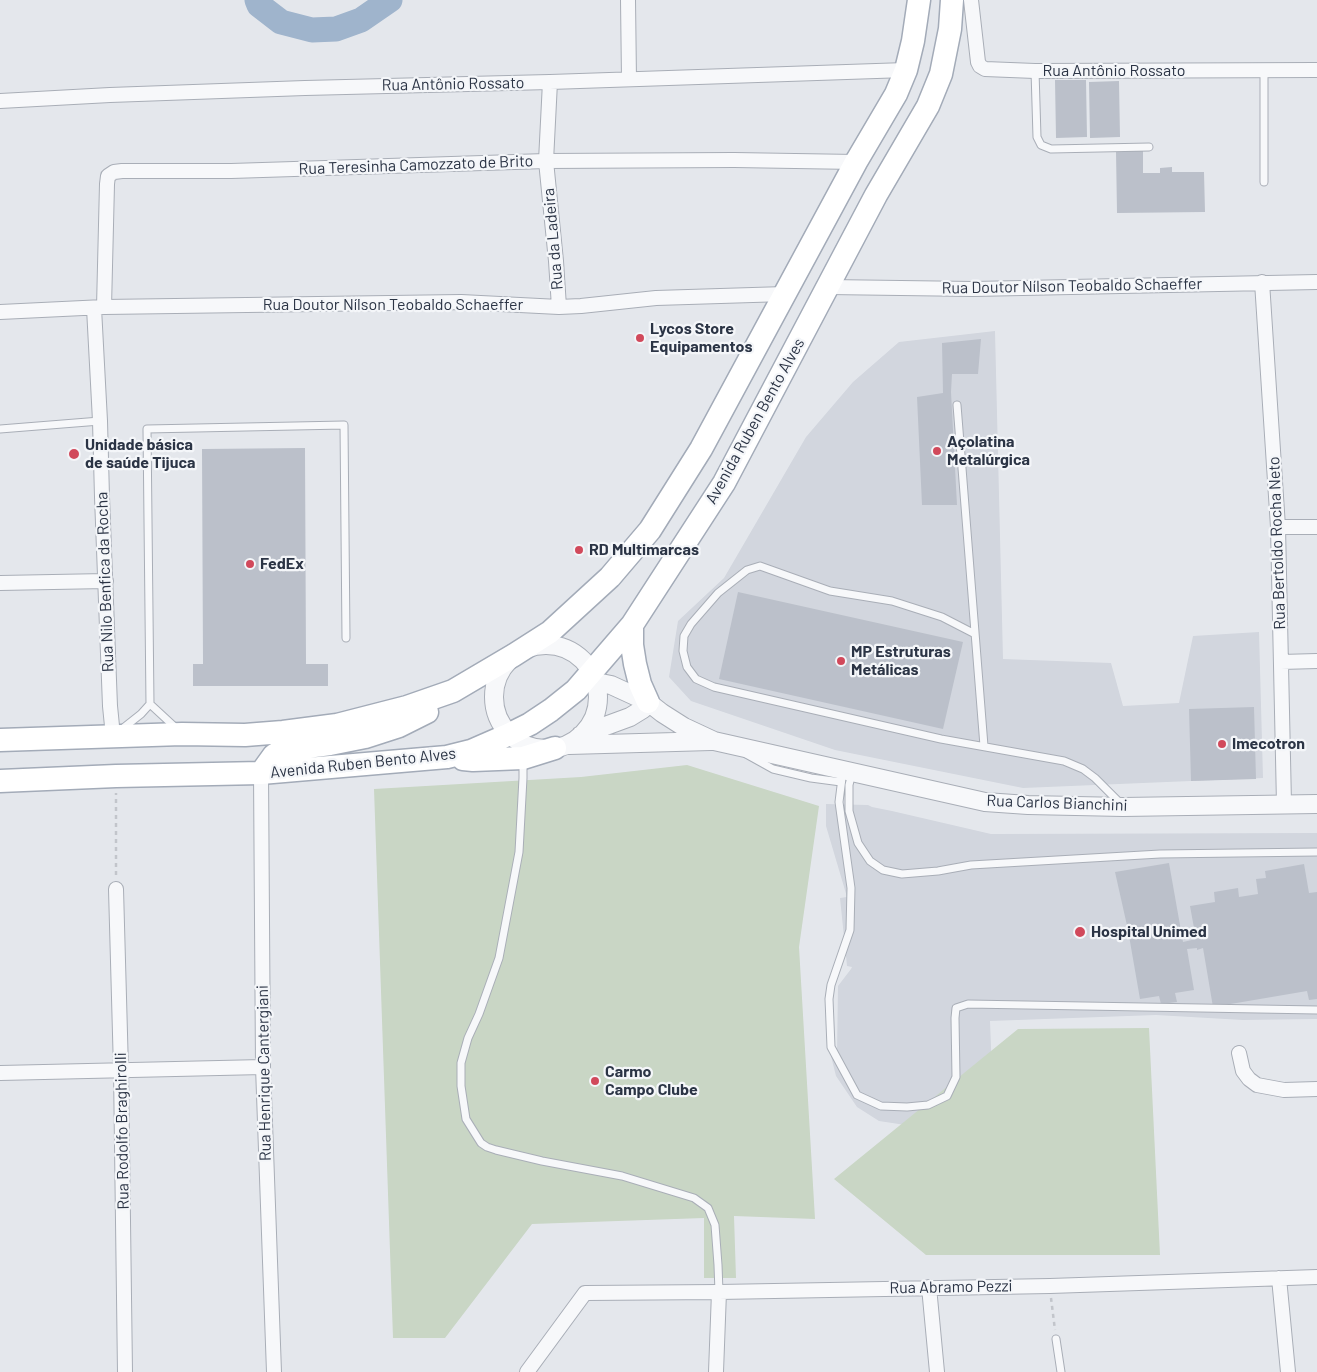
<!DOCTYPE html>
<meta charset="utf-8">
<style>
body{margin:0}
canvas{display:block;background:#e4e7ec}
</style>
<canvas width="1317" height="1372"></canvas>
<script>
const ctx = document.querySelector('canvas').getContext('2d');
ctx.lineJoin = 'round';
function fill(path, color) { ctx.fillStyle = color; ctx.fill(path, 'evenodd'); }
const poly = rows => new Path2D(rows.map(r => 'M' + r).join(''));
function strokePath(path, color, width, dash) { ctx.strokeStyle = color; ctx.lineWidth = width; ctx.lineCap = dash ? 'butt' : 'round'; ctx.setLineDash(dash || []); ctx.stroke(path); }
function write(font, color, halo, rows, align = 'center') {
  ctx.font = font + ' Barlow,sans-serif'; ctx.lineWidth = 4.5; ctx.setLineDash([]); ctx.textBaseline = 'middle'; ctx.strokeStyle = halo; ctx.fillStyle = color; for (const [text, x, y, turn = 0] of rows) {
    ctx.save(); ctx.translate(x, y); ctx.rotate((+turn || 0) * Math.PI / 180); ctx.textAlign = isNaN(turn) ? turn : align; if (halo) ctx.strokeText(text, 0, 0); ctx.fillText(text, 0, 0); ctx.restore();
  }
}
fill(poly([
 [995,331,1003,659,1111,663,1123,706,1179,703,1193,636,1259,632,1263,778,1023,788,835,750,691,701,669,677,678,621,724,578,806,437,853,382,899,342],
 [826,804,868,805,872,807,892,811,991,834,1317,833,1317,1019,1243,1020,1156,1015,990,1021,992,1073,912,1126,879,1121,857,1107,836,1076,831,1056,837,1054,838,986,851,969,852,967,847,966,840,898,847,897,826,826]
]), '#d2d6de');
fill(poly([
 [687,765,819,806,799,947,815,1219,734,1216,736,1278,704,1278,704,1218,532,1224,445,1338,393,1338,374,789,581,777],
 [1149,1028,1160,1255,926,1255,834,1179,1018,1029]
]), '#c9d6c5');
strokePath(poly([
 [257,0,259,5,281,22,312,30,336,29,361,20,390,0]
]), '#9fb4cc', 25);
fill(poly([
 [1055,80,1086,80,1087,137,1056,138],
 [1119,81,1120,137,1090,138,1089,82],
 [1116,151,1143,151,1143,173,1160,173,1160,168,1172,167,1172,172,1204,172,1205,212,1117,213],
 [981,339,978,374,952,374,951,392,957,505,922,505,917,397,943,393,942,343],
 [305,448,306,664,328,664,328,686,193,686,193,664,203,664,202,449],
 [738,592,963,642,943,729,719,679],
 [1254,707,1256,779,1191,781,1189,709],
 [1169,863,1183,942,1196,939,1190,906,1215,902,1214,892,1238,888,1239,897,1258,894,1256,879,1266,878,1265,871,1304,864,1309,893,1317,892,1317,999,1309,1000,1307,991,1213,1007,1203,948,1197,950,1197,948,1187,949,1194,990,1175,993,1177,1002,1161,1004,1159,996,1140,999,1128,930,1115,872]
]), '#bbc0ca');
const service = poly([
 [1264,70,1264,182],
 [1035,71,1037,137,1041,145,1051,149,1149,147],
 [957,405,984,746],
 [0,429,100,421],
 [975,634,942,617,892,601,830,591,760,566,747,570,718,593,691,624,684,636,683,651,687,667,696,679,714,687,941,739,1064,761,1083,769,1095,778,1121,804],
 [150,704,177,729],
 [122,729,141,714,150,704,147,429,344,425,346,638],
 [746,754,773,769,811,778,841,782],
 [523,761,523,778,519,852,499,958,479,1014,468,1038,461,1063,461,1086,466,1119,481,1143,487,1147,496,1150,542,1161,622,1176,694,1198,708,1208,715,1225,718,1265,719,1292],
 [843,770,839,802,851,888,850,930,831,985,829,999,831,1047,857,1095,881,1106,907,1107,928,1105,947,1096,956,1077,955,1018,956,1008,968,1004,1317,1010],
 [852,773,849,785,849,811,858,843,870,861,883,870,902,874,938,871,971,865,1160,854,1317,852],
 [1056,1339,1061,1372]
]);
const minor = poly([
 [628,0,629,79],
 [971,0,978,62,980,66,985,69,1035,71,1317,70],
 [550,82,546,161,556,261,559,307],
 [0,101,110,95,305,88,550,82,906,70],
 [1262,282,1278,527,1284,804],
 [828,287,973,289,1317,282],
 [104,307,107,184,108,176,114,172,122,171,231,171,546,161,734,160,856,162],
 [94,308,100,421,102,497,110,706,113,736],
 [0,312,104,307,461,302,559,307,581,306,656,298,785,294],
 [1278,527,1317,527],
 [0,583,106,581],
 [1281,662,1317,661],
 [261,773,263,1067,274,1372],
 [116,889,121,1070,125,1372],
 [1239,1053,1243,1071,1249,1079,1257,1085,1284,1090,1317,1089],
 [0,1073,263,1067],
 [1279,1278,1288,1372],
 [929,1287,937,1372],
 [527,1372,585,1293,719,1292,1050,1286,1317,1277],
 [716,1372,719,1292]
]);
const tertiary = poly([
 '494 697a52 52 0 1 1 104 0a52 52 0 1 1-104 0Z',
 [596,682,611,685,648,702,662,713,684,727,714,741,985,802,1028,805,1123,807,1317,804],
 [581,735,630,717,643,709,648,702],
 [569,745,711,741]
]);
const primary = poly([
 [632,625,632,645,635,664,640,684,648,702],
 [0,740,182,734,245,735,283,732,337,725,407,707,453,691,514,655,550,632,610,577,650,530,701,449,856,162,896,94,906,70,913,41,919,0],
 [463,759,473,760,523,758,555,748],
 [261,773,274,755,283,750,330,744,365,737,399,726,427,712],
 [0,781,116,776,261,773,447,757,471,751,510,734,530,724,551,710,576,690,632,625,724,483,876,195,928,106,941,74,950,29,952,0]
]);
strokePath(service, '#a9aeb7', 9);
strokePath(minor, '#a9aeb7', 16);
strokePath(tertiary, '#a9aeb7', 20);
strokePath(primary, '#a3abb8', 25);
strokePath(poly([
 [116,875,116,793],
 [1051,1298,1055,1330]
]), '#c2c5cb', 2.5, [4, 4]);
strokePath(service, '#f7f8fa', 7);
strokePath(minor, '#f7f8fa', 14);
strokePath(tertiary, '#f7f8fa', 18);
strokePath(primary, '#fff', 22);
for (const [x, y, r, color] of [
 [640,338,5,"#d1495b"],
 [937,451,5,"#d1495b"],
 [74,454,6,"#d1495b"],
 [579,550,5,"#d1495b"],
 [250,564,5,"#d1495b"],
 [841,661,5,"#d1495b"],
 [1222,744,5,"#d1495b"],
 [1080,932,6,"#d1495b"],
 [595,1081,5,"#d1495b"]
]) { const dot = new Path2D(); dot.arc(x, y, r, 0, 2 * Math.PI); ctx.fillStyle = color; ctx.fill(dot); strokePath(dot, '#f4f6f9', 2); }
write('16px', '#2b3445', '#f4f6f9', [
 ["Rua Antônio Rossato",1114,71],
 ["Rua Antônio Rossato",453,84,-1],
 ["Rua Teresinha Camozzato de Brito",416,165,-2],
 ["Rua da Ladeira",553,239,-95],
 ["Rua Doutor Nílson Teobaldo Schaeffer",1072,286,-1],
 ["Rua Doutor Nílson Teobaldo Schaeffer",393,305],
 ["Avenida Ruben Bento Alves",755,421,-61],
 ["Rua Bertoldo Rocha Neto",1277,543,-92],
 ["Rua Nilo Benfica da Rocha",105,582,-92],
 ["Avenida Ruben Bento Alves",363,763,-6],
 ["Rua Carlos Bianchini",1057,803,2],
 ["Rua Henrique Cantergiani",264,1073,-91],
 ["Rua Rodolfo Braghirolli",122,1131,-91],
 ["Rua Abramo Pezzi",951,1287,-1]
]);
write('bold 16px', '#2b3445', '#f4f6f9', [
 ["Lycos Store",650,329],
 ["Equipamentos",650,347],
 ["Açolatina",947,442],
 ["Metalúrgica",947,460],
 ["Unidade básica",85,445],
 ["de saúde Tijuca",85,463],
 ["RD Multimarcas",589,550],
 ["FedEx",260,564],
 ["MP Estruturas",851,652],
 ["Metálicas",851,670],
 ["Imecotron",1232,744],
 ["Hospital Unimed",1091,932],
 ["Carmo",605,1072],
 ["Campo Clube",605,1090]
], 'left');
</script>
